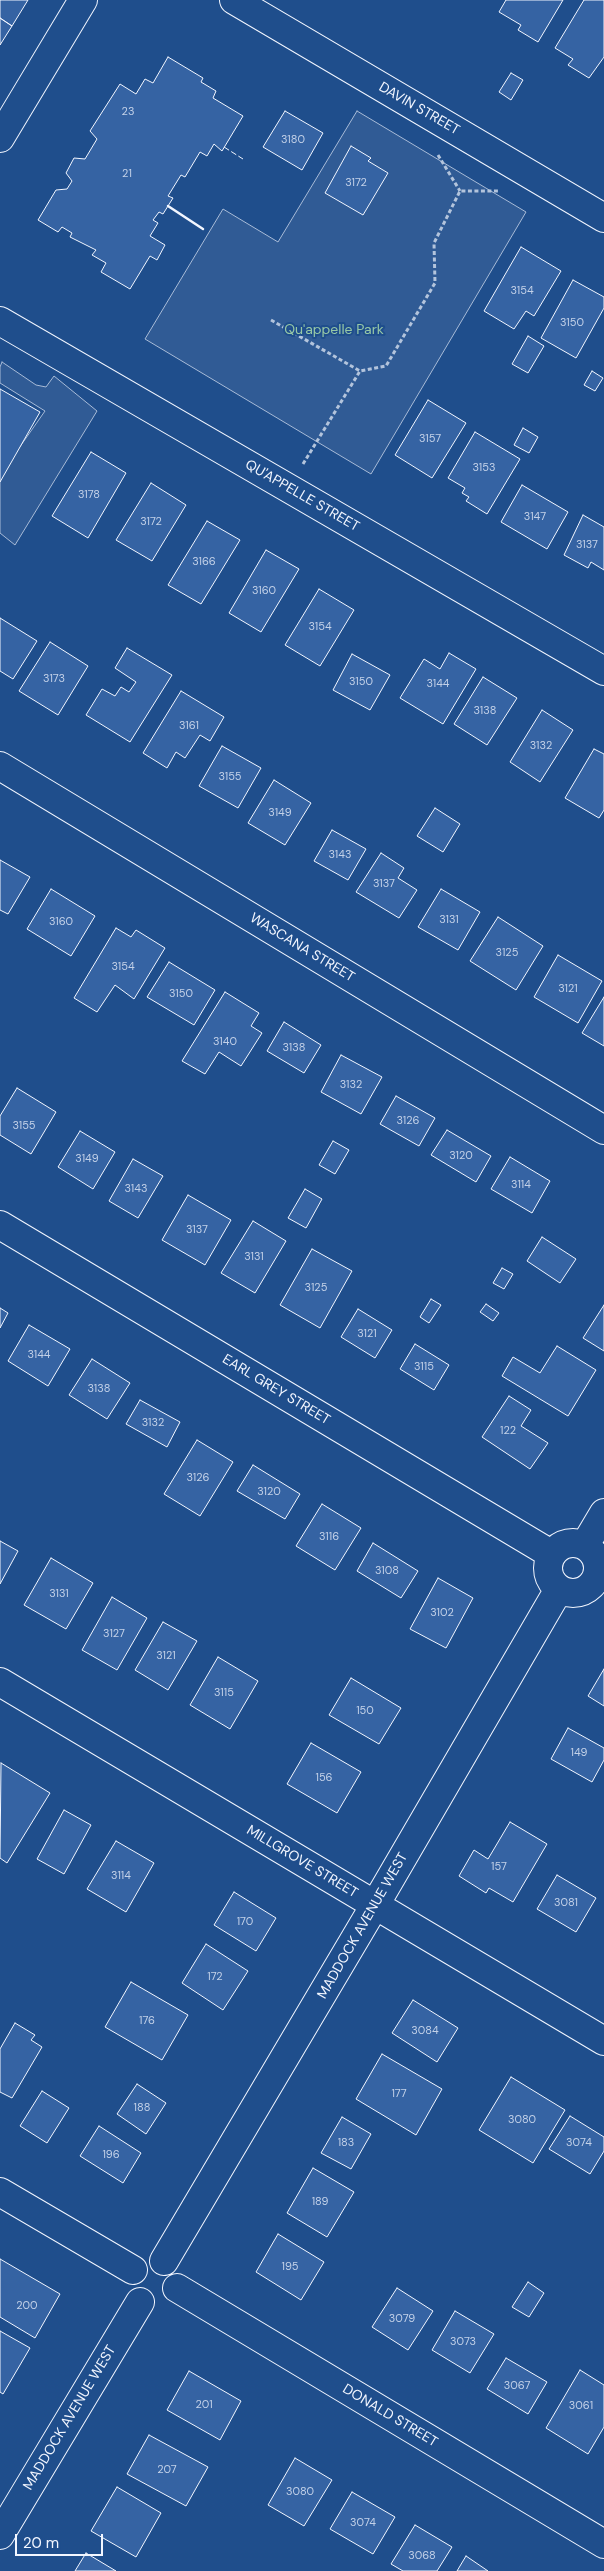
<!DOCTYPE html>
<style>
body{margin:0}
#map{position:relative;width:604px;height:2571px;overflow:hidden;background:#1f4e8c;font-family:"DM Sans",sans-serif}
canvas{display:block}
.scale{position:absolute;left:15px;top:2534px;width:88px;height:22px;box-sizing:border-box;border:2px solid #f2f6ff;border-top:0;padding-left:6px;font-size:15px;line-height:18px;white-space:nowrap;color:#f2f6ff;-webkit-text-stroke:4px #1f4e8c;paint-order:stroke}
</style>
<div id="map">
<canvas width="604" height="2571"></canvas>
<div class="scale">20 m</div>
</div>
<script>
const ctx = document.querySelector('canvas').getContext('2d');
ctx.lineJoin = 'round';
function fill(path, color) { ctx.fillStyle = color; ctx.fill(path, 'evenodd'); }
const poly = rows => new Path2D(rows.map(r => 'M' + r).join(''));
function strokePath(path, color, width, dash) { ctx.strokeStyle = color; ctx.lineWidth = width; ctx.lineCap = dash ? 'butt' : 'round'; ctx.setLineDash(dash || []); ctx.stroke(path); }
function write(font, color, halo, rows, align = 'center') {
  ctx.font = font + ' "DM Sans",sans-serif'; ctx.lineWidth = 4; ctx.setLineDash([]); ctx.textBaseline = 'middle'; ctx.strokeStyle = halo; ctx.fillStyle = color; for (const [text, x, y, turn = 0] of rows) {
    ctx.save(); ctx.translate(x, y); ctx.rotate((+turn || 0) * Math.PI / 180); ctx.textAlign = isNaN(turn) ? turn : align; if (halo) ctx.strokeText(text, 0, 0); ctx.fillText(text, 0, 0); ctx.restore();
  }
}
const built = poly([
 [357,111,526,212,371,474,145,339,223,209,278,242,357,111],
 [2,362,36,385,46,387,54,376,97,411,15,545,0,533,0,475,45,411,0,383,0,367,2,362]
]);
fill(built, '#305b95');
strokePath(built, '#a8bbd7', 1);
const building = poly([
 [0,0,28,0,12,26,0,18,0,0],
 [506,0,563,0,538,42,518,30,521,25,499,12,506,0],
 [584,0,604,0,604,57,589,78,568,65,573,59,555,48,584,0],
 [0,18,12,26,0,45,0,18],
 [168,57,203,78,201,82,216,91,213,98,243,116,222,151,214,144,207,156,200,152,185,177,181,175,168,196,173,198,163,214,159,212,153,220,158,223,150,236,165,245,157,260,150,256,130,289,101,272,106,263,92,255,96,250,70,237,72,233,62,227,58,232,38,220,56,190,67,189,72,181,66,173,74,158,85,159,97,139,90,131,120,84,136,94,145,79,153,83,168,57],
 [511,73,523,80,511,100,499,92,511,73],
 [285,111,323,133,302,170,263,147,285,111],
 [351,146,371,158,368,161,388,173,363,215,325,193,351,146],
 [521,247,561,271,534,316,526,311,514,329,484,311,521,247],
 [573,280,604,297,604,308,576,358,541,338,573,280],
 [528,336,544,346,528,373,512,364,528,336],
 [592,371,603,378,595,391,584,385,592,371],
 [0,389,40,412,0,482,0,389],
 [428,400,466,423,432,478,395,455,428,400],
 [523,428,538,437,529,453,514,445,523,428],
 [475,432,520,459,487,514,466,501,469,497,462,493,465,488,448,478,475,432],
 [91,452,126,473,88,538,52,516,91,452],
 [151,483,186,505,152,561,116,540,151,483],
 [522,485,568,512,547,549,501,522,522,485],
 [583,515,604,527,604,570,591,562,588,568,564,555,583,515],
 [207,521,240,540,201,604,168,585,207,521],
 [266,550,299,569,261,632,229,613,266,550],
 [319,589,354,610,320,666,285,645,319,589],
 [0,618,37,641,13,679,0,671,0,618],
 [50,642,88,666,58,715,19,691,50,642],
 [127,648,172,675,130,742,86,715,102,689,115,696,121,687,129,692,136,682,115,668,127,648],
 [449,653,476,669,443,724,400,698,424,659,440,669,449,653],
 [352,654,390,675,370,710,333,690,352,654],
 [483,677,517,698,487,745,454,724,483,677],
 [181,691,224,717,210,741,200,735,185,758,176,752,167,768,143,753,181,691],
 [542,710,573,730,540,782,510,762,542,710],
 [222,746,261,768,238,808,199,786,222,746],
 [594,749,604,754,604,810,599,818,565,798,594,749],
 [274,780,311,803,285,845,248,823,274,780],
 [435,808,460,824,443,852,417,836,435,808],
 [332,830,366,849,348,880,314,861,332,830],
 [381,853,404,868,398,878,417,890,399,918,356,892,381,853],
 [0,860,30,877,8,914,0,910,0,860],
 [51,889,95,916,71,956,27,929,51,889],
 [441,889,480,912,458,950,418,927,441,889],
 [498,917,543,946,516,990,470,961,498,917],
 [116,928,131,937,136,930,165,948,134,999,115,985,97,1012,74,998,116,928],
 [558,955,602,981,578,1023,534,997,558,955],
 [169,962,215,990,194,1025,147,997,169,962],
 [225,992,259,1013,251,1026,262,1033,241,1066,219,1052,205,1074,182,1061,225,992],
 [604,997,604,1046,582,1033,604,997],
 [284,1022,321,1045,304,1073,267,1051,284,1022],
 [341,1055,382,1077,361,1114,321,1092,341,1055],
 [17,1088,56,1112,31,1154,0,1135,0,1116,17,1088],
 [396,1096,435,1118,419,1146,380,1124,396,1096],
 [447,1130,491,1156,476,1182,431,1155,447,1130],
 [80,1131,115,1152,93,1189,58,1167,80,1131],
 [333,1141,349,1150,335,1174,319,1165,333,1141],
 [510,1157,550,1181,532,1213,491,1189,510,1157],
 [133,1159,163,1176,138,1218,109,1201,133,1159],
 [305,1189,322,1199,306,1228,288,1218,305,1189],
 [188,1195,231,1220,205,1265,162,1240,188,1195],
 [253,1221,286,1241,255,1293,221,1273,253,1221],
 [542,1237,576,1259,560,1283,527,1261,542,1237],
 [312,1249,352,1271,320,1328,280,1305,312,1249],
 [502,1268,513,1274,504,1289,493,1283,502,1268],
 [431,1299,441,1305,429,1323,420,1317,431,1299],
 [486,1304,499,1313,493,1321,480,1312,486,1304],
 [604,1305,604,1351,583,1338,604,1305],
 [0,1308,8,1313,0,1328,0,1308],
 [358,1309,392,1330,375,1358,341,1337,358,1309],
 [29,1325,70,1349,48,1386,8,1361,29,1325],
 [415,1344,449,1365,434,1390,400,1369,415,1344],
 [557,1346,596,1370,568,1416,502,1376,513,1357,540,1373,557,1346],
 [92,1359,130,1383,107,1419,69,1395,92,1359],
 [509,1396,531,1410,521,1426,548,1443,530,1469,482,1437,509,1396],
 [140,1400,180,1422,167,1447,126,1424,140,1400],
 [197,1440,233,1462,200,1516,164,1494,197,1440],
 [253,1465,300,1494,285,1519,237,1491,253,1465],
 [322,1504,361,1528,335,1570,296,1546,322,1504],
 [0,1541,18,1551,0,1584,0,1541],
 [373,1543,418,1571,401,1598,357,1571,373,1543],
 [51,1558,93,1583,66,1629,24,1605,51,1558],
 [438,1578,473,1598,446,1648,410,1629,438,1578],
 [112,1597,147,1618,117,1670,82,1650,112,1597],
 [163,1622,197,1641,168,1690,135,1670,163,1622],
 [218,1657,258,1681,230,1729,190,1705,218,1657],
 [604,1669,604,1706,588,1696,604,1669],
 [351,1678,401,1708,379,1744,329,1715,351,1678],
 [568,1728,604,1748,604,1760,592,1782,551,1759,568,1728],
 [311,1743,361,1772,337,1813,287,1784,311,1743],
 [1,1763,50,1793,7,1863,0,1858,1,1763],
 [64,1810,91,1825,64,1874,37,1859,64,1810],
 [510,1822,547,1844,513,1902,489,1888,486,1893,459,1876,474,1850,488,1859,510,1822],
 [116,1841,154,1863,126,1912,87,1889,116,1841],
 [557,1875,596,1898,576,1932,537,1909,557,1875],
 [234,1892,276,1918,256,1951,214,1925,234,1892],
 [206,1944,248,1971,223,2010,182,1983,206,1944],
 [131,1982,188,2015,162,2060,105,2027,131,1982],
 [413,2000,458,2028,437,2062,392,2033,413,2000],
 [15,2023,35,2035,31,2040,42,2047,12,2098,0,2092,0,2049,15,2023],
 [382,2054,442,2089,416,2135,356,2099,382,2054],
 [511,2077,565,2110,533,2163,479,2130,511,2077],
 [137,2084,166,2103,146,2134,117,2114,137,2084],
 [42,2091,69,2108,47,2143,20,2126,42,2091],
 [570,2116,604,2137,604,2151,590,2174,549,2149,570,2116],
 [342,2117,371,2134,351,2169,321,2153,342,2117],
 [99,2126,141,2153,123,2183,80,2156,99,2126],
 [313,2168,354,2192,327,2237,287,2213,313,2168],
 [278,2234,324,2262,301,2300,256,2272,278,2234],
 [0,2259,60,2294,35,2338,0,2317,0,2259],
 [528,2282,544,2293,529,2317,512,2307,528,2282],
 [397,2288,433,2311,408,2350,372,2327,397,2288],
 [455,2311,494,2334,470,2373,432,2350,455,2311],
 [0,2331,30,2348,3,2394,0,2392,0,2331],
 [506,2358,547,2382,528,2414,487,2389,506,2358],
 [580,2370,604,2385,604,2427,588,2454,546,2428,580,2370],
 [189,2371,241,2401,220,2440,167,2410,189,2371],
 [149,2435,208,2467,186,2506,127,2474,149,2435],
 [295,2458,332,2480,304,2526,268,2505,295,2458],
 [117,2487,161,2513,136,2557,91,2531,117,2487],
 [352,2492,395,2517,373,2554,330,2529,352,2492],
 [415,2525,452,2547,437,2571,403,2571,391,2564,415,2525],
 [86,2553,116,2571,75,2571,86,2553],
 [466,2556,488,2571,457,2571,466,2556]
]);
fill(building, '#3563a3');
strokePath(building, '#f2f6ff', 1);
const minor = poly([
 [234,0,604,218],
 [0,321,604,671],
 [0,766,604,1130],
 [0,1225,551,1554],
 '548 1568a25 25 0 1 1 50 0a25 25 0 1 1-50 0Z',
 [585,1545,604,1513],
 [0,1682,604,2041],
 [0,2192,133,2270],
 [164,2261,375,1905,559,1589],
 [177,2288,604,2544],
 [0,2535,140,2302]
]);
const major = poly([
 [0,138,83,0]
]);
strokePath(minor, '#f2f6ff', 30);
strokePath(major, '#f2f6ff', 30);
strokePath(poly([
 [438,155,460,191],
 [271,320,360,371],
 [303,464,360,371,386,366,435,283,434,243,460,191,500,191]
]), '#b3c4dc', 3, [4, 2.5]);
strokePath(minor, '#1f4e8c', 28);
strokePath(major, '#1f4e8c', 28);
strokePath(poly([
 [224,147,243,159]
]), '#f2f6ff', 1, [6, 2.5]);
strokePath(poly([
 [168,206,203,229]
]), '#f2f6ff', 2.5);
write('11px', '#c3d1e8', null, [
 ["23",128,112],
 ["3180",293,140],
 ["21",127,174],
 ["3172",356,183],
 ["3154",522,291],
 ["3150",572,323],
 ["3157",430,439],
 ["3153",484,468],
 ["3178",89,495],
 ["3147",535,517],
 ["3172",151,522],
 ["3137",587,545],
 ["3166",204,562],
 ["3160",264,591],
 ["3154",320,627],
 ["3173",54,679],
 ["3150",361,682],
 ["3144",438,684],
 ["3138",485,711],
 ["3161",189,726],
 ["3132",541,746],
 ["3155",230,777],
 ["3149",280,813],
 ["3143",340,855],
 ["3137",384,884],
 ["3131",449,920],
 ["3160",61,922],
 ["3125",507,953],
 ["3154",123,967],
 ["3121",568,989],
 ["3150",181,994],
 ["3140",225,1042],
 ["3138",294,1048],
 ["3132",351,1085],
 ["3126",408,1121],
 ["3155",24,1126],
 ["3120",461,1156],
 ["3149",87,1159],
 ["3114",521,1185],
 ["3143",136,1189],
 ["3137",197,1230],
 ["3131",254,1257],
 ["3125",316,1288],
 ["3121",367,1334],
 ["3144",39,1355],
 ["3115",424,1367],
 ["3138",99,1389],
 ["3132",153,1423],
 ["122",508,1431],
 ["3126",198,1478],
 ["3120",269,1492],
 ["3116",329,1537],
 ["3108",387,1571],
 ["3131",59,1594],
 ["3102",442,1613],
 ["3127",114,1634],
 ["3121",166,1656],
 ["3115",224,1693],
 ["150",365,1711],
 ["149",579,1753],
 ["156",324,1778],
 ["157",499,1867],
 ["3114",121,1876],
 ["3081",566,1903],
 ["170",245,1922],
 ["172",215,1977],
 ["176",147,2021],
 ["3084",425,2031],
 ["177",399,2094],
 ["188",142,2108],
 ["3080",522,2120],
 ["183",346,2143],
 ["3074",579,2143],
 ["196",111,2155],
 ["189",320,2202],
 ["195",290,2267],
 ["200",27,2306],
 ["3079",402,2319],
 ["3073",463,2342],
 ["3067",517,2386],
 ["201",204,2405],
 ["3061",581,2406],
 ["207",167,2470],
 ["3080",300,2492],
 ["3074",363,2523],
 ["3068",422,2556]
]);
write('14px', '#f2f6ff', '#1f4e8c', [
 ["DAVIN STREET",419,109,30],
 ["QU'APPELLE STREET",302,496,30],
 ["WASCANA STREET",302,948,31],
 ["EARL GREY STREET",276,1390,31],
 ["MILLGROVE STREET",302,1862,31],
 ["MADDOCK AVENUE WEST",363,1926,-60],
 ["DONALD STREET",390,2416,31],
 ["MADDOCK AVENUE WEST",70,2418,-59]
]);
write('14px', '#97c8a6', '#1f4e8c', [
 ["Qu'appelle Park",334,330]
]);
</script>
